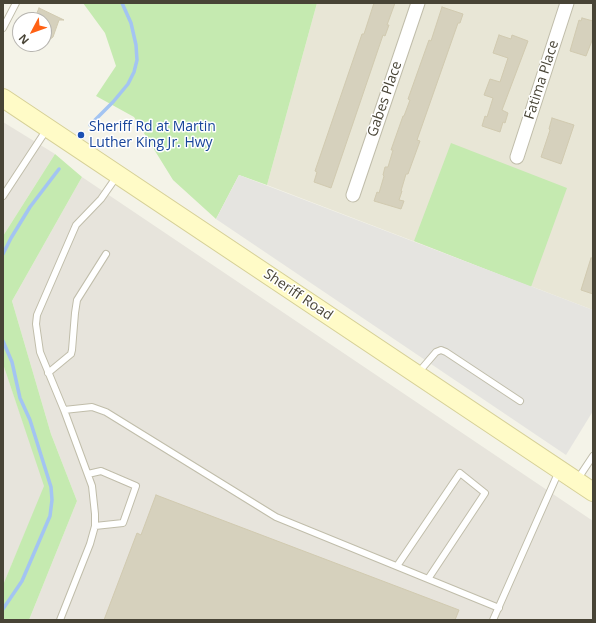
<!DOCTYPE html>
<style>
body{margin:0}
#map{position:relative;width:596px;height:623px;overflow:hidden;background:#f4f3e8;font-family:"Open Sans",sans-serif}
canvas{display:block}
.frame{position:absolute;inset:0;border:4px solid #484436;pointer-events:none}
.north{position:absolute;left:12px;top:12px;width:40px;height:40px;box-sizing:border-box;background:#fff;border:1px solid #b6b4af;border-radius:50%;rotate:229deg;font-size:11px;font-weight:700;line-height:16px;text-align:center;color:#484436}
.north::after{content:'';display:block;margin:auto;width:14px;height:18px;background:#ff6114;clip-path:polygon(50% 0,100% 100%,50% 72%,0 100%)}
</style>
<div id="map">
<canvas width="596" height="623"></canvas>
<div class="frame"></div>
<div class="north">N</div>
</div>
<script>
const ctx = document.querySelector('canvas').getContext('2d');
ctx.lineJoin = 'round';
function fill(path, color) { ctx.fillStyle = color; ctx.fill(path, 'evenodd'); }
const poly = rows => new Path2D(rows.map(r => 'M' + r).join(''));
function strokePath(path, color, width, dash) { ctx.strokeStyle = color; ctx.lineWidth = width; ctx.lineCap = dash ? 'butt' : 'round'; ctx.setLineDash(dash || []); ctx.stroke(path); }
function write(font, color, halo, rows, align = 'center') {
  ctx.font = font + ' "Open Sans",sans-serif'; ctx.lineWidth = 3; ctx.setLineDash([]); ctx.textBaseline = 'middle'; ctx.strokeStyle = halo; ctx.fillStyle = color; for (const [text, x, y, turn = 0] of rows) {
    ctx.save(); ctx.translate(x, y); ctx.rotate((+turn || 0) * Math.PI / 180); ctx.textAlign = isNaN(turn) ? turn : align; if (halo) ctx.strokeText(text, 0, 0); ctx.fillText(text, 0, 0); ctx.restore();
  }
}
fill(poly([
 [317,3,593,3,593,310,267,185]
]), '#e8e6d6');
fill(poly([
 [3,122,55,154,3,236],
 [82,177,593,521,593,620,29,620,77,501,51,434,12,301],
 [3,364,45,486,3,585]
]), '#e7e4dc');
fill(poly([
 [83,3,317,3,267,185,239,175,216,219,173,180,134,117,96,96,116,66,105,33],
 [451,143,567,188,531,287,414,241],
 [55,154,82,177,12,301,51,434,77,501,29,620,3,620,3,585,44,486,3,364,3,236]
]), '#c5eab0');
fill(poly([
 [239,175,593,310,593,411,566,455,216,219]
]), '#e5e4e0');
strokePath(poly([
 [90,125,113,102,128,84,134,72,137,60,136,45,131,23,122,3],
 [3,254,11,238,30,207,59,169],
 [3,341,12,362,20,398,30,420,51,487,52,500,50,516,22,581,3,609]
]), '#a3c4f2', 3.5);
const building = poly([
 [374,3,395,3,387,25,389,25,385,36,383,35,331,188,314,182,317,172,315,171,362,34,364,34,374,3],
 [442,7,463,14,460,23,458,23,417,140,420,141,408,174,406,174,401,191,402,191,399,200,404,201,401,209,374,201,377,192,379,193,384,176,383,175,385,167,388,167,393,150,391,150,403,116,404,116,410,100,408,99,429,40,431,41,442,7],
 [39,8,64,20,59,20,53,37,44,44,44,20,34,20,39,8],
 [582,18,593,21,593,38,586,56,570,51,579,20,581,21,582,18],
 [499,35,511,39,512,35,528,41,502,110,508,113,505,123,503,122,500,132,482,126,485,116,487,117,493,98,484,95,490,79,500,82,508,58,493,53,499,35],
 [552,118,574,125,561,164,541,157,550,130,549,129,552,118],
 [591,258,593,258,593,294,581,290,591,258],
 [156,495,459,610,455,620,104,620,137,533,141,535,156,495]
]);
fill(building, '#d6d1bd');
strokePath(building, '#d1cab0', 1);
const lane = poly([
 [3,28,16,3],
 [117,176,101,199,76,225,37,315,36,324,40,352,64,410,92,407,106,412,276,517,499,608],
 [3,196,47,129],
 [48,373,71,354,72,350,75,313,77,300,106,254],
 [418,373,436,352,441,350,446,352,520,401],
 [88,474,101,471,136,486,123,523,95,526],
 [577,480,593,456],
 [397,566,460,473,485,493,428,579],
 [60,620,90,544,95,526,95,514,92,486,64,410],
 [493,620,559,471]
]);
const street = poly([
 [517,157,567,3],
 [353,195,418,3]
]);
const secondary = poly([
 [3,98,593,492]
]);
strokePath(lane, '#c0bdaa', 8);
strokePath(street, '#c0bdaa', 15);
strokePath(secondary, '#d6d097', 20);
strokePath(lane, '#fff', 6);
strokePath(street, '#fff', 13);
strokePath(secondary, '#fffbc7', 18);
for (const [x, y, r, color] of [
 [81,135,4,"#1a4fb4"]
]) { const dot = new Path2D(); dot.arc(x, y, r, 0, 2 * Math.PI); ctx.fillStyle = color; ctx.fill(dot); strokePath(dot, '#fff', 1.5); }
write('14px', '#484436', '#fff', [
 ["Fatima Place",542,80,-72],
 ["Gabes Place",385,99,-71],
 ["Sheriff Road",298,295,34]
]);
write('14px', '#164399', '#fff', [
 ["Sheriff Rd at Martin",89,127],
 ["Luther King Jr. Hwy",89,143]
], 'left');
</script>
